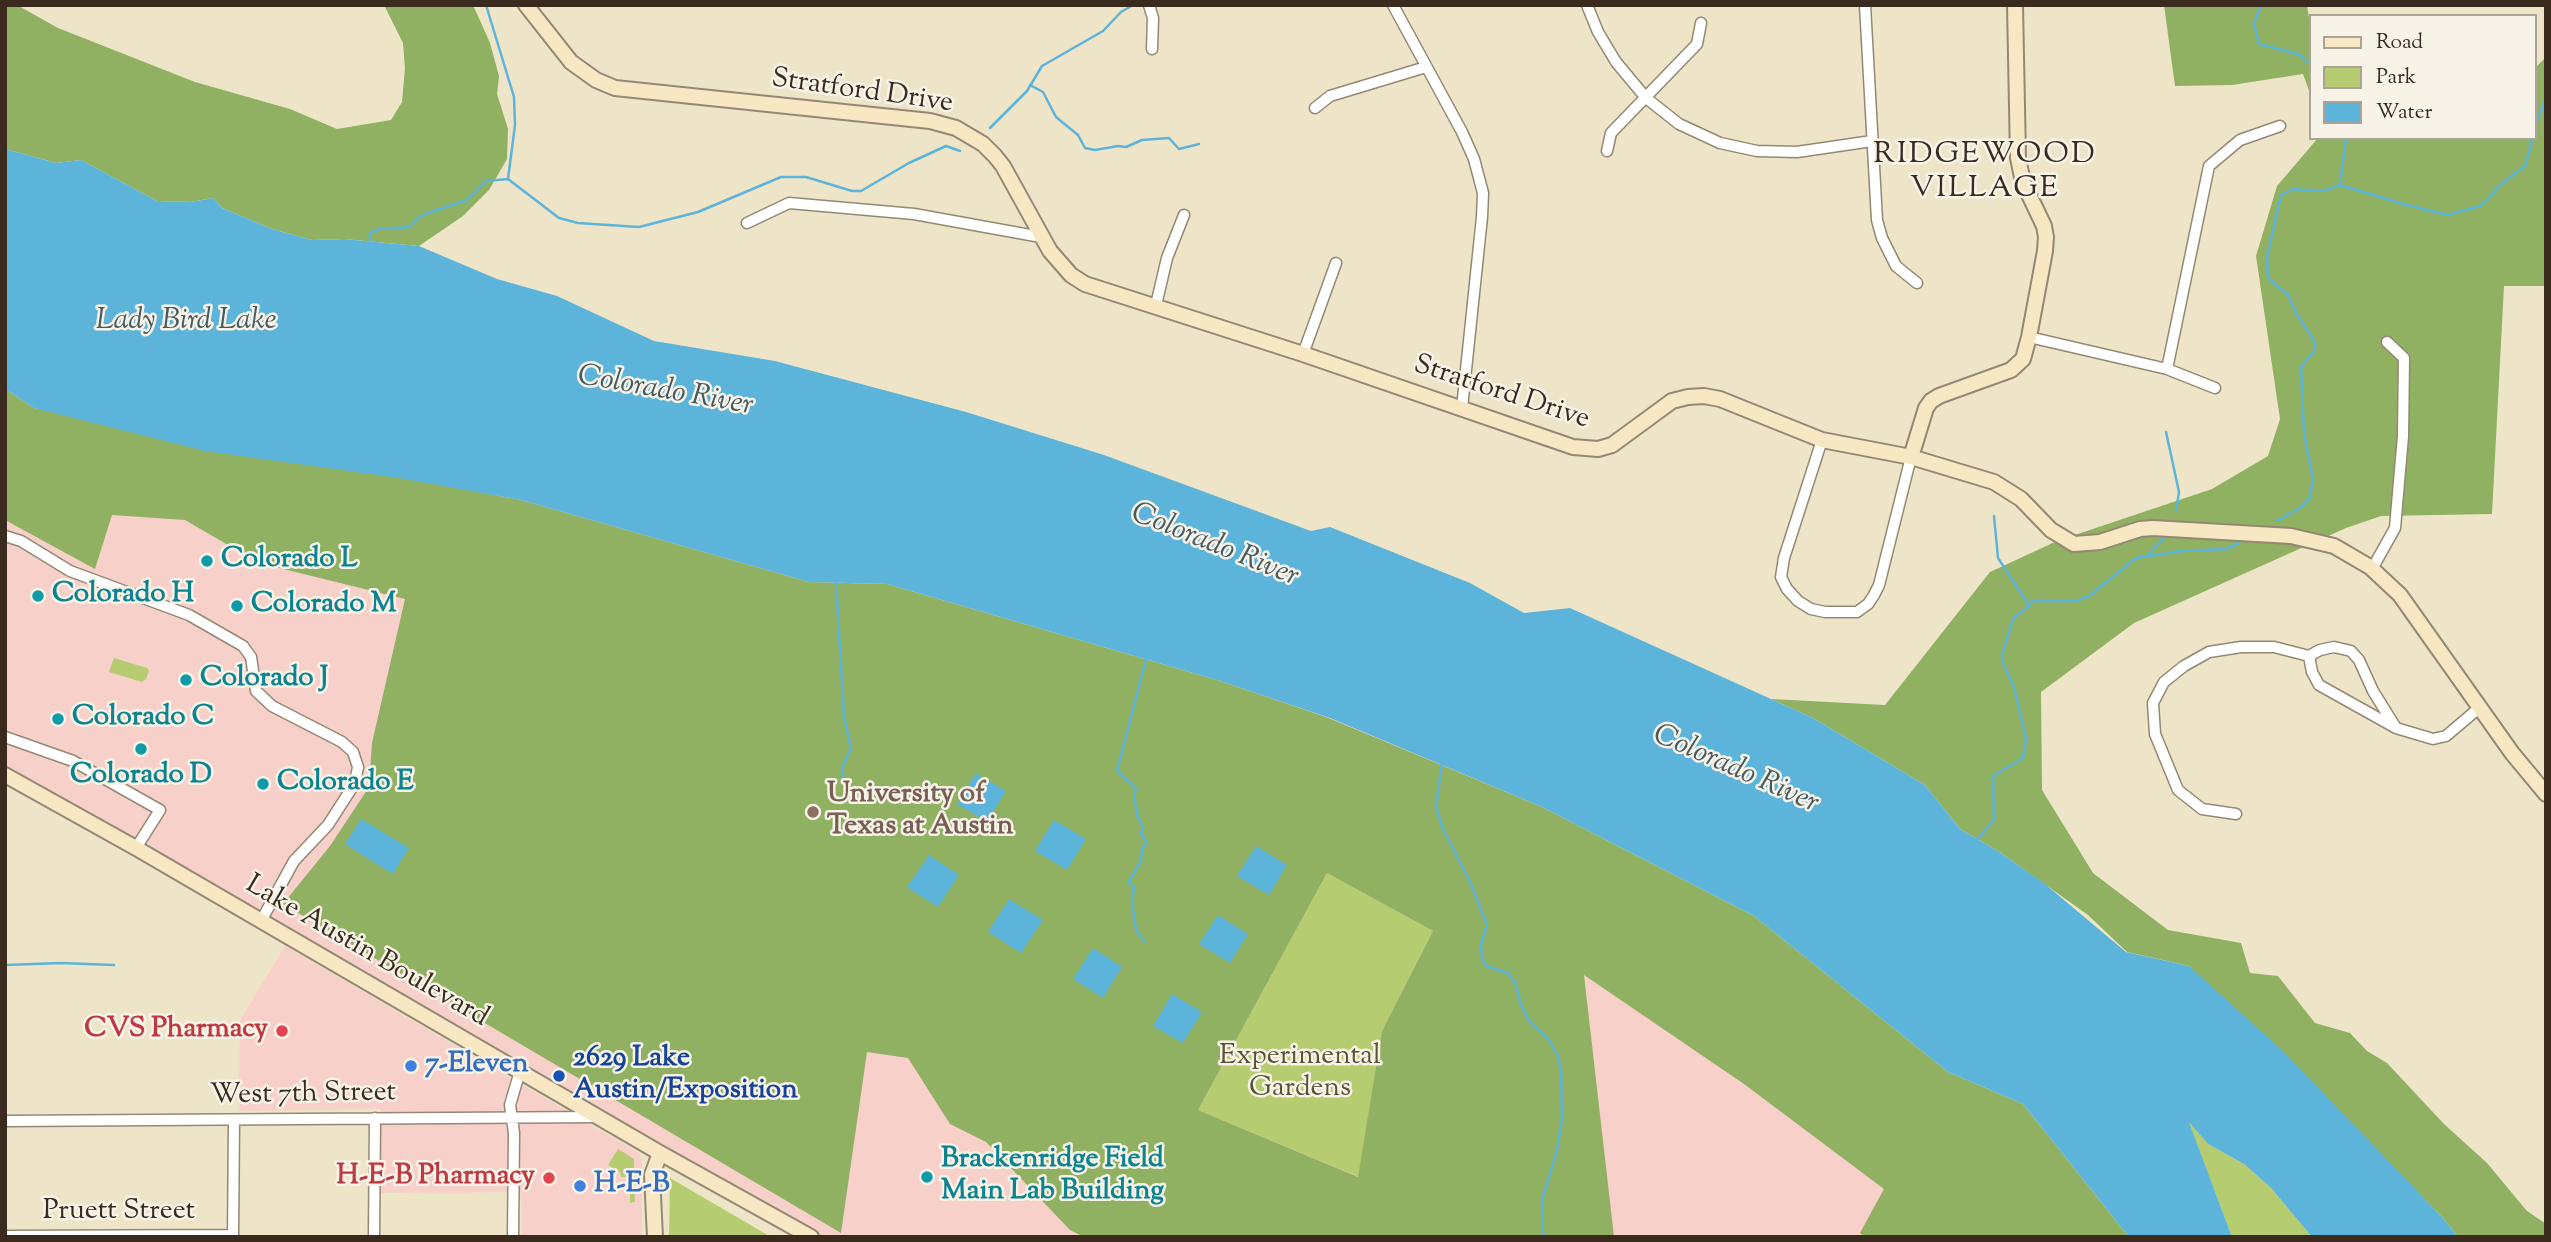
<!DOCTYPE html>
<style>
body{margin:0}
#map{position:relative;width:2551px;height:1242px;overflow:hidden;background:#eee5c9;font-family:"Sorts Mill Goudy",serif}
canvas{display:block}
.frame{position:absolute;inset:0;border:7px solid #3b2a1e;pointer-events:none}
.legend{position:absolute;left:2309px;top:14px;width:228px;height:126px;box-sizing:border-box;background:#f7f3e8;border:2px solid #aca397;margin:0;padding:9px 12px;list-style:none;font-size:21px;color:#3b2a1e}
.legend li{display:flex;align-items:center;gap:14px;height:35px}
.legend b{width:35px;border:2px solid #aca397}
</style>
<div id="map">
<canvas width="2551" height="1242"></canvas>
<div class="frame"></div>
<ul class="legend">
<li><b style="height:9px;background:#f7e8c3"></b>Road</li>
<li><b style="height:19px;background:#b6cc70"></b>Park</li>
<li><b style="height:19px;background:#5db4da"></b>Water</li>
</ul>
</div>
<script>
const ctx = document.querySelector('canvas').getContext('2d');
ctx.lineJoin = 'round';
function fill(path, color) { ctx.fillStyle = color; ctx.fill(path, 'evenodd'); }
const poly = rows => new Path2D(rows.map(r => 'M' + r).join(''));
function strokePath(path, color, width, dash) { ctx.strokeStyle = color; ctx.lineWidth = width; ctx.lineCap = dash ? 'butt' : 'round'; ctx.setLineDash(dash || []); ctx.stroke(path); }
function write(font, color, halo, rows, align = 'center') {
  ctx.font = font + ' "Sorts Mill Goudy",serif'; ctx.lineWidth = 5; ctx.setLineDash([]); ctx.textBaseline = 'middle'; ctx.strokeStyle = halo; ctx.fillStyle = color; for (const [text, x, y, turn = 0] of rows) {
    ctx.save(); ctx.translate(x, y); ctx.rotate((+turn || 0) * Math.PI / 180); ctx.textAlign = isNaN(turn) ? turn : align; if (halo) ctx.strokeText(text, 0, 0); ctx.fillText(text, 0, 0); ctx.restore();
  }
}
fill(poly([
 [5,389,399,478,521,500,1217,680,1330,718,1542,807,2129,1237,811,1237,5,775],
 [285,946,639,1153,642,1160,642,1237,522,1237,521,1192,381,1193,380,1109,239,1111,240,1020]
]), '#f7d0ca');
fill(poly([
 [114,658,147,668,149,671,146,679,142,682,109,672],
 [1327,873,1433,931,1382,1031,1359,1177,1198,1110],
 [2188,1120,2208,1144,2244,1164,2271,1188,2312,1237,2232,1237],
 [618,1149,634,1159,635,1202,630,1203,630,1177,621,1177,620,1172,608,1165],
 [670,1178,771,1237,669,1237]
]), '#b6cc70');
fill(poly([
 [5,5,17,5,58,28,195,82,290,109,337,129,391,120,402,102,405,68,403,43,384,5,473,5,490,43,499,76,497,94,508,129,507,159,489,190,463,216,419,246,344,239,312,240,272,229,222,208,213,198,191,202,157,201,81,160,56,163,5,149],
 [2164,5,2307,5,2311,31,2311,96,2303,74,2232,85,2175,86],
 [2546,57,2546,286,2504,286,2492,514,2381,516,2346,528,2134,623,2041,692,2042,790,2093,873,2168,930,2241,943,2250,973,2278,976,2315,1023,2350,1033,2367,1051,2387,1063,2444,1124,2487,1163,2527,1211,2546,1224,2546,1237,2458,1237,2442,1217,2363,1136,2189,966,2127,952,2088,915,1998,851,1960,829,1925,785,1813,718,1771,699,1885,705,1990,572,2057,541,2212,489,2268,456,2280,419,2256,256,2277,186,2318,138,2535,138,2535,68],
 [5,389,34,408,521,500,809,582,887,584,1217,680,1326,717,1542,807,1754,916,1948,1072,2023,1104,2129,1237,1865,1237,1860,1233,1884,1189,1744,1084,1584,975,1614,1237,1084,1237,1070,1230,986,1142,950,1124,908,1058,867,1052,841,1233,283,904,330,846,369,787,372,743,405,599,259,563,185,520,112,515,95,569,5,520],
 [1327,873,1433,931,1382,1031,1358,1177,1198,1110]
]), '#90b062');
fill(poly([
 [5,149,56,163,81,160,157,201,191,202,213,198,222,208,272,229,312,240,344,239,419,246,497,279,557,296,654,341,775,361,966,412,1104,455,1311,531,1330,527,1470,583,1524,613,1570,608,1813,718,1925,785,1960,829,1998,851,2045,884,2126,952,2189,966,2283,1051,2442,1217,2458,1237,2312,1237,2271,1188,2244,1164,2208,1144,2189,1122,2232,1237,2129,1237,2023,1104,1948,1072,1754,916,1542,807,1330,718,1217,680,887,584,809,582,521,500,399,478,205,451,34,408,5,389],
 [976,773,1006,791,987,822,957,804],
 [361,819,409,848,393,874,345,844],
 [1054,820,1086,839,1067,870,1035,851],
 [1256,846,1287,865,1269,895,1237,876],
 [929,855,959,875,938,907,907,887],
 [1009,899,1043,920,1021,953,988,932],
 [1218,915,1248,934,1230,963,1199,944],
 [1093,948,1122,967,1103,998,1073,979],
 [1172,994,1202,1012,1183,1043,1153,1026]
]), '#5db4da');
strokePath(poly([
 [486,5,514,97,515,125,508,179],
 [2261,5,2254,24,2259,44,2298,54,2311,64],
 [1030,85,1043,92,1056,117,1078,135,1085,148,1095,150,1118,146,1126,147,1142,140,1169,138,1179,149,1199,144],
 [2535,126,2546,97],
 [990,128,1027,91,1042,66,1103,31,1121,12,1133,5],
 [2340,185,2407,205,2448,215,2480,206,2486,201,2500,185,2526,165,2532,138],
 [370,244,370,233,379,229,410,227,418,218,425,214,467,200,486,181,508,179,559,218,578,223,639,227,698,212,781,177,806,177,852,191,861,191,909,163,946,146,960,151],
 [2166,432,2179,492,2176,511],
 [1994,516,1998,558,2029,605],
 [2277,521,2300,508,2309,499,2313,480,2304,433,2301,367,2315,350,2315,342,2296,313,2288,295,2268,278,2267,257,2281,195,2293,189,2323,191,2340,185,2346,138],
 [2147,556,2164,538],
 [836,581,844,717,851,748,842,768,846,795],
 [1442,763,1436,807,1443,829,1471,884,1487,925,1481,944,1482,957,1486,966,1508,973,1516,984,1520,1002,1529,1021,1549,1040,1558,1056,1561,1070,1562,1118,1557,1150,1542,1200,1543,1237],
 [1975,842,1994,820,1993,776,2023,758,2026,739,2014,687,2003,663,2002,655,2013,619,2034,601,2075,601,2089,596,2136,558,2181,551,2226,549,2239,543],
 [1145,942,1136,930,1132,903,1134,887,1128,883,1141,861,1142,849,1147,842,1141,834,1143,826,1138,818,1134,796,1136,788,1117,771,1147,656],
 [5,965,61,963,114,965]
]), '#5db4da', 2.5);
const street = poly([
 [1149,5,1153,18,1152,49],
 [1393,5,1462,132,1474,159,1483,193,1482,217,1462,408],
 [1587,5,1598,32,1616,62,1646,98,1679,124,1720,143,1757,151,1797,152,1872,141],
 [1865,5,1877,220,1882,238,1896,266,1917,283],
 [1315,108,1330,96,1426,67],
 [1607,151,1611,133,1697,44,1701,23],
 [747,223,789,203,914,214,1041,237],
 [1156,305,1167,258,1184,215],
 [2029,337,2167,369,2215,388],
 [1303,354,1336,263],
 [2167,369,2209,166,2240,140,2280,126],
 [1822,440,1784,558,1781,577,1787,589,1798,601,1811,609,1825,612,1857,612,1868,604,1874,595,1879,585,1911,457],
 [5,536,21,541,70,571,189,615,243,646,251,657,256,691,272,706,342,742,353,752,358,767,355,783,328,825,294,861,261,921],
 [2372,569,2395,528,2403,436,2404,358,2387,342],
 [2309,656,2312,672,2319,685,2396,728,2433,739,2446,736,2479,708],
 [5,737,73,761,160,810,136,848],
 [2236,814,2202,809,2178,790,2155,734,2153,703,2164,682,2184,666,2209,652,2241,647,2274,647,2309,656,2320,650,2334,647,2351,651,2359,660,2373,691,2396,728],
 [5,1121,596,1117],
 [5,1236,233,1235],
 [233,1237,234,1120],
 [374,1237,375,1118],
 [513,1237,514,1133,510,1105,520,1071]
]);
const secondary = poly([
 [526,5,571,62,596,80,615,88,930,121,956,128,983,144,995,156,1003,166,1050,251,1071,275,1085,284,1303,354,1573,447,1598,449,1612,445,1672,401,1688,397,1704,396,1720,399,1822,440,1911,457,1994,482,2021,499,2051,530,2074,544,2100,542,2140,529,2153,528,2291,536,2334,546,2370,567,2400,595,2512,753,2546,794],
 [1911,457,1926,408,1931,401,1939,396,2011,370,2023,359,2029,337,2045,251,2046,237,2044,226,2023,182,2018,158,2015,5],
 [5,775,136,848,660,1153,811,1237],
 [655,1237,652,1175,660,1153]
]);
strokePath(street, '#948874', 13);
strokePath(secondary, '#948874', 18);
strokePath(street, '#fff', 10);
strokePath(secondary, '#f7e8c3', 14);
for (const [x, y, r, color] of [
 [207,561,7,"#0f9aa8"],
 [38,596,7,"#0f9aa8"],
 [237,606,7,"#0f9aa8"],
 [186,680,7,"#0f9aa8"],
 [58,719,7,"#0f9aa8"],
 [141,749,7,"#0f9aa8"],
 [263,784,7,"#0f9aa8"],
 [813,812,7,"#8d6e63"],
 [282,1031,7,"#e0444e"],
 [411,1066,7,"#3f7fe0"],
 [559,1076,7,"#1a4fb4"],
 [927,1177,7,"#0f9aa8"],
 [549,1178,7,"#e0444e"],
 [580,1186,7,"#3f7fe0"]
]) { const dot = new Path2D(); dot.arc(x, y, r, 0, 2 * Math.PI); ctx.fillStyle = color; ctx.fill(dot); strokePath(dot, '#f7f3e8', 2.5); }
write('28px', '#3b2a1e', '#f7f3e8', [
 ["Stratford Drive",862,93,8],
 ["Stratford Drive",1501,394,18],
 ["Lake Austin Boulevard",366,953,30],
 ["West 7th Street",303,1096,-1],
 ["Pruett Street",119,1213]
]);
write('bold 28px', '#0d838f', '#f7f3e8', [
 ["Colorado L",221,561],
 ["Colorado H",52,596],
 ["Colorado M",251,606],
 ["Colorado J",200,680],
 ["Colorado C",72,719],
 ["Colorado D",141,777,"center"],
 ["Colorado E",277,784],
 ["Brackenridge Field",941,1161],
 ["Main Lab Building",941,1193]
], 'left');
write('bold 28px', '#785e54', '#f7f3e8', [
 ["University of",827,796],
 ["Texas at Austin",827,828]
], 'left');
write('bold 28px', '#be3a42', '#f7f3e8', [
 ["CVS Pharmacy",268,1031],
 ["H-E-B Pharmacy",535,1178]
], 'right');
write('28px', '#5a5232', '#f7f3e8', [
 ["Experimental",1300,1058],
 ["Gardens",1300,1090]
]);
write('bold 28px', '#164399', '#f7f3e8', [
 ["2629 Lake",573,1060],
 ["Austin/Exposition",573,1092]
], 'left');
write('bold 28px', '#366cbe', '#f7f3e8', [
 ["7-Eleven",425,1066],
 ["H-E-B",594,1186]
], 'left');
ctx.letterSpacing = '2px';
write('30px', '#3b2a1e', '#f7f3e8', [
 ["RIDGEWOOD",1985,157],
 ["VILLAGE",1985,191]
]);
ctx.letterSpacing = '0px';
write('italic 30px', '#475a60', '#f7f3e8', [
 ["Lady Bird Lake",186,323],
 ["Colorado River",665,393,10],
 ["Colorado River",1214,547,22],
 ["Colorado River",1735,771,24]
]);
</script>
